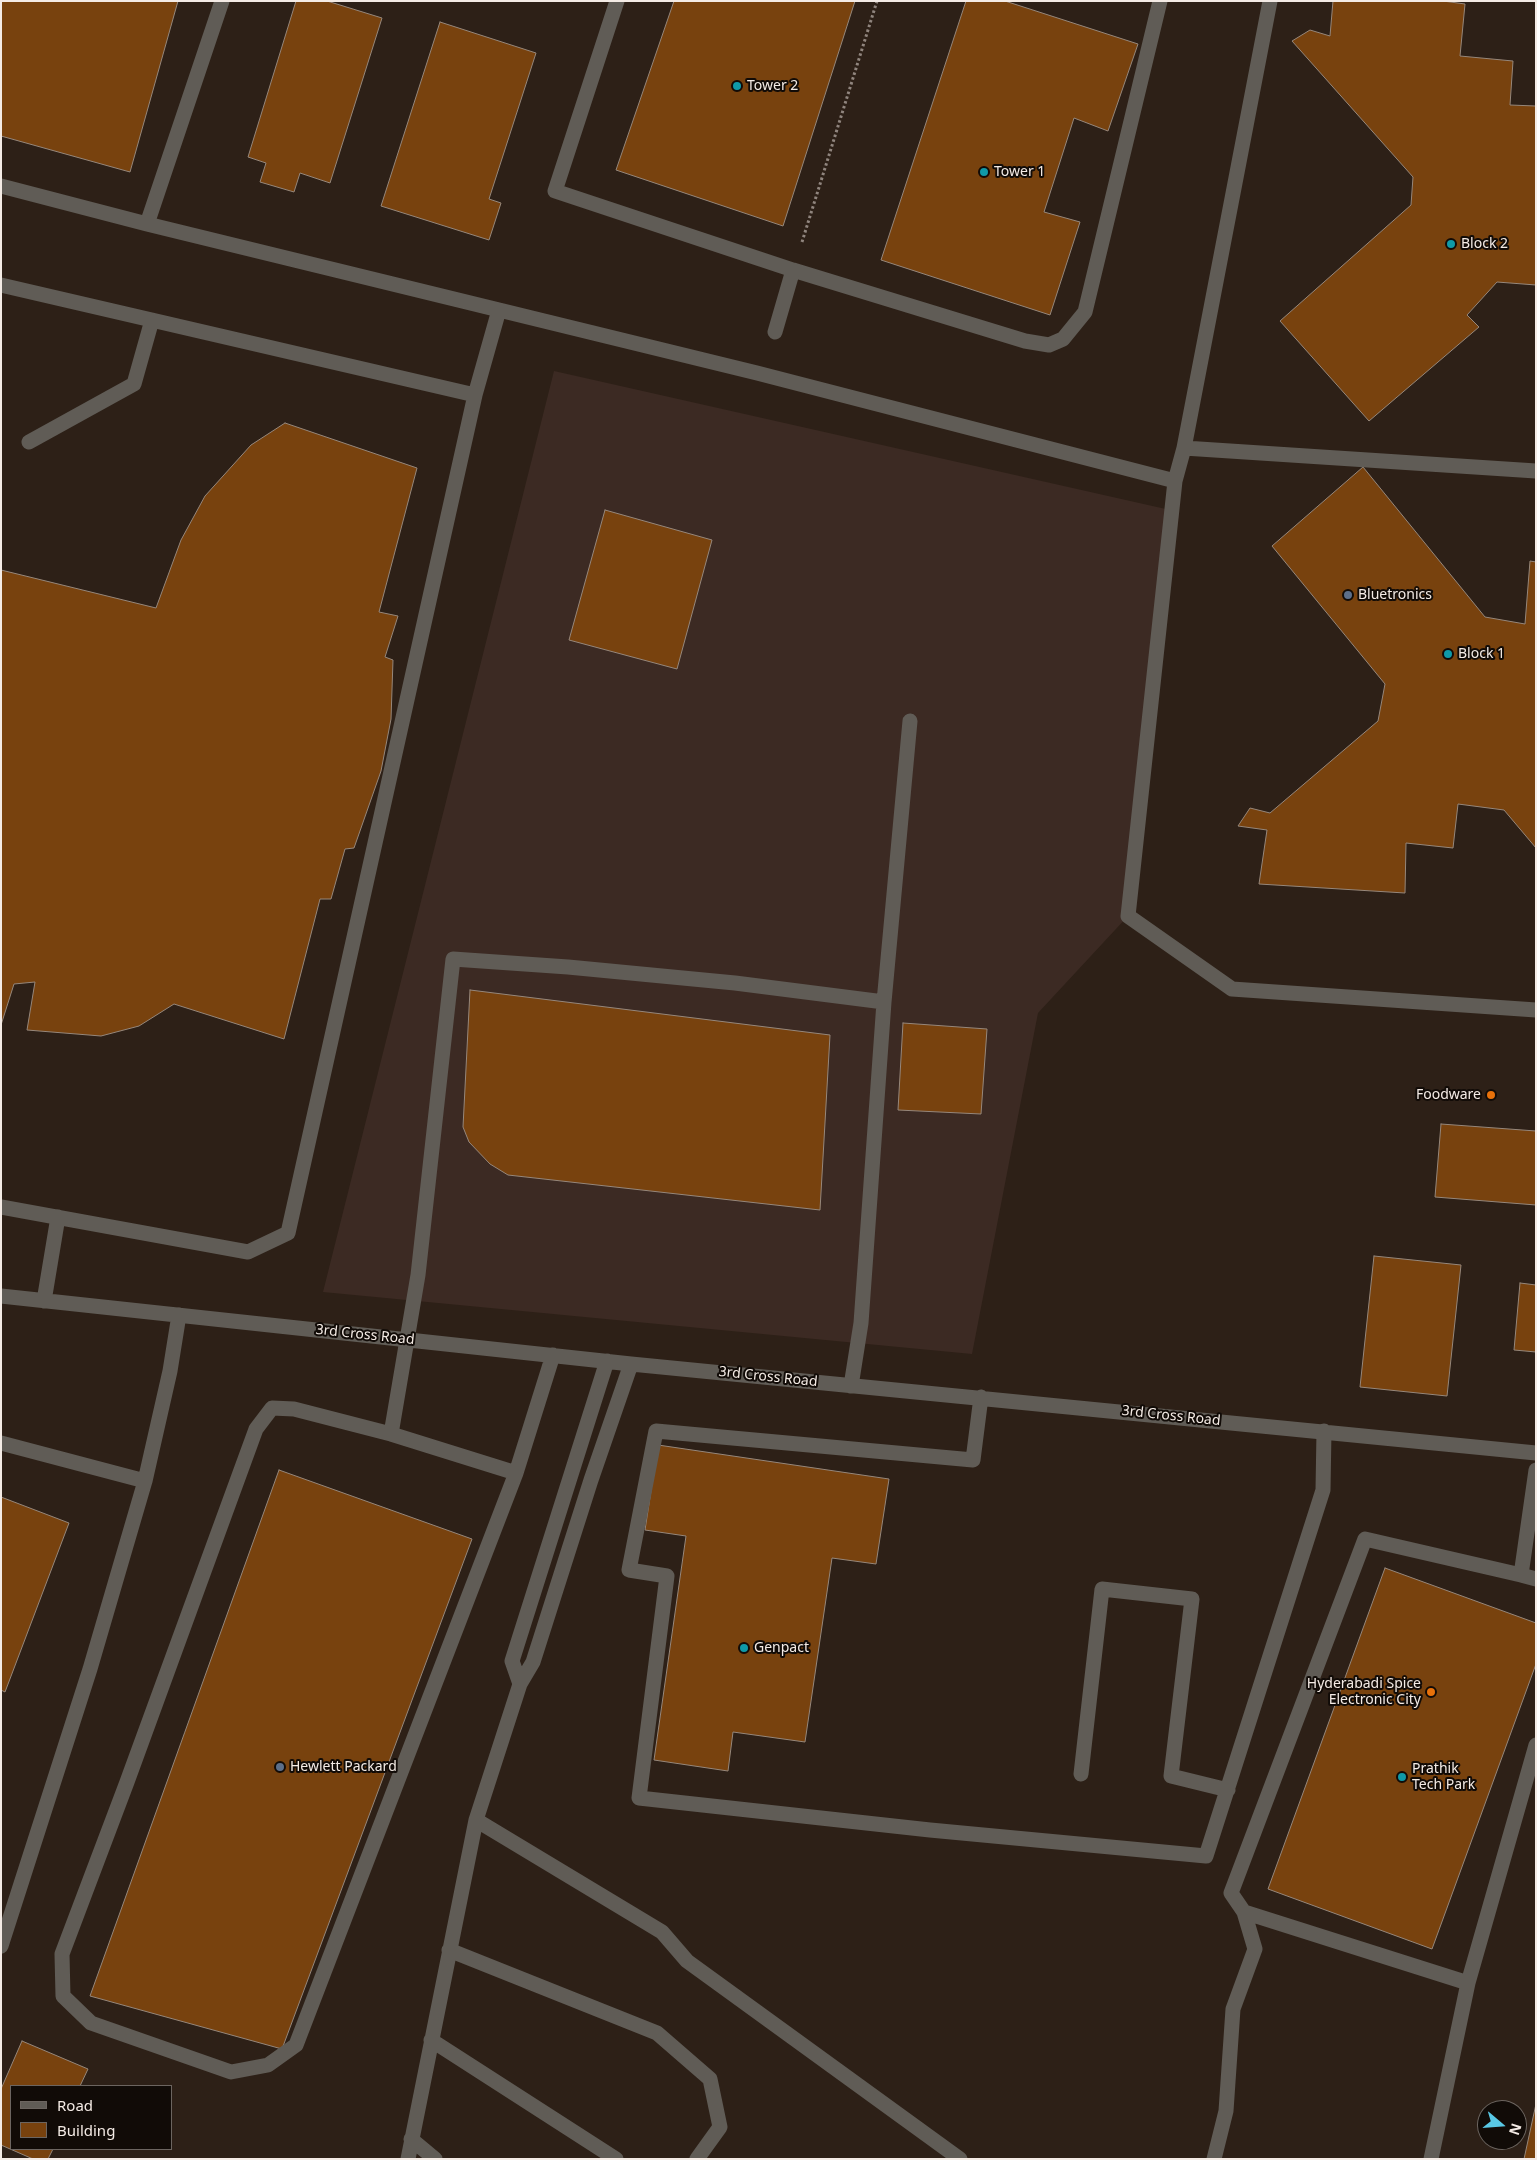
<!DOCTYPE html>
<style>
body{margin:0}
#map{position:relative;width:1537px;height:2160px;overflow:hidden;background:#2d2017;font-family:"Noto Sans",sans-serif}
canvas{display:block}
.frame{position:absolute;inset:0;border:2px solid #f4ebe5;pointer-events:none}
.legend{position:absolute;left:10px;top:2085px;width:162px;height:65px;box-sizing:border-box;background:#110b07;border:1px solid #6c6560;margin:0;padding:6px 9px;list-style:none;font-size:15px;color:#f4ebe5}
.legend li{display:flex;align-items:center;gap:10px;height:25px}
.legend b{width:25px;border:1px solid #6c6560}
.north{position:absolute;left:1477px;top:2100px;width:50px;height:50px;box-sizing:border-box;background:#110b07;border:1px solid #6c6560;border-radius:50%;rotate:108deg;font-size:14px;font-weight:700;line-height:20px;text-align:center;color:#f4ebe5}
.north::after{content:'';display:block;margin:auto;width:18px;height:22px;background:#59c8e5;clip-path:polygon(50% 0,100% 100%,50% 72%,0 100%)}
</style>
<div id="map">
<canvas width="1537" height="2160"></canvas>
<div class="frame"></div>
<ul class="legend">
<li><b style="height:6px;background:#605c56"></b>Road</li>
<li><b style="height:14px;background:#78420e"></b>Building</li>
</ul>
<div class="north">N</div>
</div>
<script>
const ctx = document.querySelector('canvas').getContext('2d');
ctx.lineJoin = 'round';
function fill(path, color) { ctx.fillStyle = color; ctx.fill(path, 'evenodd'); }
const poly = rows => new Path2D(rows.map(r => 'M' + r).join(''));
function strokePath(path, color, width, dash) { ctx.strokeStyle = color; ctx.lineWidth = width; ctx.lineCap = dash ? 'butt' : 'round'; ctx.setLineDash(dash || []); ctx.stroke(path); }
function write(font, color, halo, rows, align = 'center') {
  ctx.font = font + ' "Noto Sans",sans-serif'; ctx.lineWidth = 4; ctx.setLineDash([]); ctx.textBaseline = 'middle'; ctx.strokeStyle = halo; ctx.fillStyle = color; for (const [text, x, y, turn = 0] of rows) {
    ctx.save(); ctx.translate(x, y); ctx.rotate((+turn || 0) * Math.PI / 180); ctx.textAlign = isNaN(turn) ? turn : align; if (halo) ctx.strokeText(text, 0, 0); ctx.fillText(text, 0, 0); ctx.restore();
  }
}
fill(poly([
 [554,371,1179,512,1128,916,1038,1013,972,1354,323,1292]
]), '#3c2a23');
const building = poly([
 [1,1,178,1,130,172,1,136,1,1],
 [296,1,327,1,382,18,330,183,300,173,294,192,260,182,266,163,248,157,296,1],
 [674,1,855,1,783,226,616,170,674,1],
 [966,1,1005,1,1138,44,1108,131,1074,118,1044,212,1080,222,1050,315,881,260,966,1],
 [1333,1,1443,1,1465,4,1460,56,1513,61,1510,105,1536,106,1536,285,1497,282,1467,315,1479,327,1369,421,1280,321,1411,205,1413,177,1292,41,1310,30,1330,36,1333,1],
 [440,22,536,53,489,199,501,203,489,240,381,206,440,22],
 [285,423,417,468,379,612,398,616,385,657,393,660,391,719,381,771,354,848,345,849,331,899,320,899,284,1039,174,1004,139,1026,101,1036,27,1030,35,982,14,984,1,1025,1,570,156,608,181,540,205,496,251,445,285,423],
 [1363,467,1485,617,1525,624,1530,561,1536,562,1536,848,1504,810,1458,804,1453,848,1406,843,1405,893,1259,884,1267,830,1238,826,1250,808,1270,813,1378,721,1385,684,1272,546,1363,467],
 [605,510,712,540,677,669,569,640,605,510],
 [470,990,830,1035,820,1210,508,1175,490,1164,469,1142,463,1127,470,990],
 [903,1023,987,1029,981,1114,898,1110,903,1023],
 [1441,1124,1536,1131,1536,1205,1435,1197,1441,1124],
 [1374,1256,1461,1265,1447,1396,1360,1387,1374,1256],
 [1520,1283,1536,1285,1536,1352,1514,1350,1520,1283],
 [658,1445,889,1479,876,1564,832,1558,805,1742,733,1732,728,1771,654,1760,686,1536,645,1530,658,1445],
 [279,1470,472,1539,282,2049,90,1996,279,1470],
 [1,1497,69,1523,5,1692,1,1690,1,1497],
 [1385,1568,1536,1623,1536,1664,1432,1949,1268,1889,1385,1568],
 [22,2041,88,2069,80,2086,11,2086,11,2149,53,2149,48,2159,33,2159,1,2145,1,2089,22,2041],
 [1536,2104,1536,2159,1524,2159,1536,2104]
]);
fill(building, '#78420e');
strokePath(building, '#96877b', 1);
strokePath(poly([
 [802,242,877,1]
]), '#90857e', 3, [2.5, 2.5]);
strokePath(poly([
 [617,1,555,191,793,270,775,332],
 [1270,1,1184,448,1175,481,1128,916,1232,989,1536,1010],
 [1,186,147,224,757,373,1175,481],
 [147,224,222,1],
 [793,270,1025,341,1049,345,1063,339,1085,312,1160,1],
 [1,285,475,395],
 [29,442,134,384,152,320],
 [1184,448,1536,471],
 [1,1207,248,1252,288,1233,475,395,499,310],
 [1,1296,631,1364,1536,1453],
 [44,1301,58,1217],
 [631,1364,591,1480,533,1662,520,1684,476,1820,662,1932,687,1961,960,2159],
 [851,1386,861,1323,884,1002],
 [981,1397,973,1460,656,1431,629,1570,667,1576,639,1798,930,1830,1206,1856,1323,1490,1324,1431],
 [391,1434,418,1275,453,959,568,967,735,983,884,1002,910,721],
 [1,1443,145,1481],
 [516,1473,296,2045,268,2065,231,2072,91,2023,63,1996,62,1954,127,1782,256,1429,272,1408,294,1409,391,1434,516,1473,553,1355],
 [1521,1575,1536,1579],
 [520,1684,512,1661,607,1361],
 [1081,1774,1102,1589,1192,1599,1171,1776,1228,1790],
 [1244,1912,1468,1983],
 [1,1946,90,1669,145,1481,170,1371,179,1315],
 [449,1950,657,2033,710,2079,720,2127,697,2159],
 [431,2040,616,2159],
 [411,2139,435,2159],
 [408,2159,476,1820],
 [1214,2159,1226,2111,1233,2009,1255,1949,1244,1912,1231,1893,1365,1539,1521,1575,1536,1470],
 [1431,2159,1468,1983,1536,1745]
]), '#605c56', 15);
for (const [x, y, r, color] of [
 [737,86,5,"#0f9aa8"],
 [984,172,5,"#0f9aa8"],
 [1451,244,5,"#0f9aa8"],
 [1348,595,5,"#5c6f8a"],
 [1448,654,5,"#0f9aa8"],
 [1491,1095,5,"#e8710a"],
 [744,1648,5,"#0f9aa8"],
 [1431,1692,5,"#e8710a"],
 [280,1767,5,"#5c6f8a"],
 [1402,1777,5,"#0f9aa8"]
]) { const dot = new Path2D(); dot.arc(x, y, r, 0, 2 * Math.PI); ctx.fillStyle = color; ctx.fill(dot); strokePath(dot, '#110b07', 2); }
write('14px', '#f4ebe5', '#110b07', [
 ["Tower 2",747,86],
 ["Tower 1",994,172],
 ["Block 2",1461,244],
 ["Bluetronics",1358,595],
 ["Block 1",1458,654],
 ["Foodware",1481,1095,"right"],
 ["Genpact",754,1648],
 ["Hyderabadi Spice",1421,1684,"right"],
 ["Electronic City",1421,1700,"right"],
 ["Hewlett Packard",290,1767],
 ["Prathik",1412,1769],
 ["Tech Park",1412,1785]
], 'left');
write('14px', '#f4ebe5', '#110b07', [
 ["3rd Cross Road",365,1335,6],
 ["3rd Cross Road",768,1377,6],
 ["3rd Cross Road",1171,1416,6]
]);
</script>
